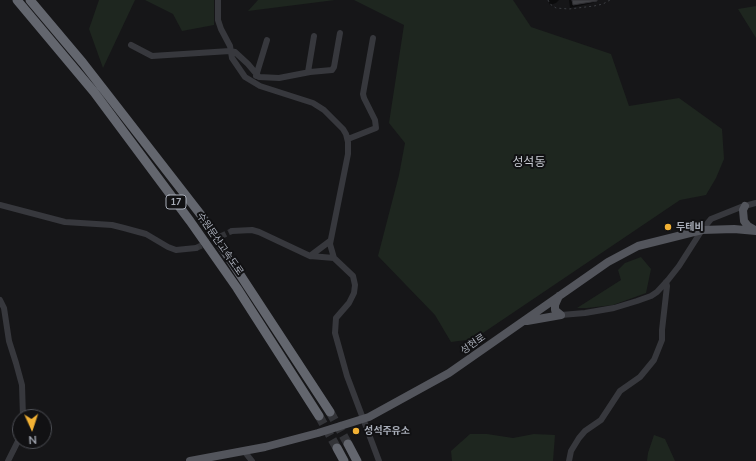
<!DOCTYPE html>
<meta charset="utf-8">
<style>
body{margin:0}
#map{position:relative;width:756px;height:461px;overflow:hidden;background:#161618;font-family:Mulish,sans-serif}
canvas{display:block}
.north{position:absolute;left:12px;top:409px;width:40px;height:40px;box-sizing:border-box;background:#111113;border:1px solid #4d4f55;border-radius:50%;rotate:177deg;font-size:11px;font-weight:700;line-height:16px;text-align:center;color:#a8adb8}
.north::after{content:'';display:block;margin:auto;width:14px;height:18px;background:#f2b134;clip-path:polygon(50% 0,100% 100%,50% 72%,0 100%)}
</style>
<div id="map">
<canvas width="756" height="461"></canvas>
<div class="north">N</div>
</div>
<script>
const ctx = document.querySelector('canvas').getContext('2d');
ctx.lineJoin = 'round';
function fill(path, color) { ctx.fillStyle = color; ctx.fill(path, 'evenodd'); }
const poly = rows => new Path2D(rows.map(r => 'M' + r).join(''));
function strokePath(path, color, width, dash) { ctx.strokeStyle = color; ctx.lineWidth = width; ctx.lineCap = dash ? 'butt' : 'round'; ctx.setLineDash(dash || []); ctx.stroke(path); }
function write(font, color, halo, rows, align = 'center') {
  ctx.font = font + ' Mulish,"Noto Sans KR",sans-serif'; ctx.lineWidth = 4; ctx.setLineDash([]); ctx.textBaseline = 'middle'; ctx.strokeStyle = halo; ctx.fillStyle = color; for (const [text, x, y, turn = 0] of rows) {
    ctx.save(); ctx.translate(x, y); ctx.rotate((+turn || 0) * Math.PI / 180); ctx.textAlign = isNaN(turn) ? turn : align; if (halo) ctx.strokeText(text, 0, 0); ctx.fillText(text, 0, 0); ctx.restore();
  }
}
fill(poly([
 [99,0,135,0,103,68,89,29],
 [145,0,214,0,214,25,182,31,173,14],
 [258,0,335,0,248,11],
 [354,0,513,0,531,27,611,54,629,106,679,98,722,129,724,159,716,178,706,195,680,200,474,339,451,342,435,315,378,256,399,175,405,143,389,123,404,25],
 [756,6,756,38,738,9],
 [641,257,651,269,646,293,613,305,587,308,577,308,621,280,618,270,625,263],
 [470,434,487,434,513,438,534,434,555,435,553,461,452,461,451,451],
 [654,435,665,439,675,461,647,461,648,453]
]), '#1e261f');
fill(poly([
 [548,0,559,0,556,3,550,5],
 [569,0,596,0,593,3,570,8]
]), '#0007');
const building = poly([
 [572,0,597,0,597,1,573,5,572,0]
]);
fill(building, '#404145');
strokePath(building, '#303034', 1);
strokePath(poly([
 [196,248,232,231]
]), '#333438', 6, [6, 3]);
strokePath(poly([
 [330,412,348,444],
 [319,416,337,448]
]), '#333438', 9, [9, 4.5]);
strokePath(poly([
 [548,0,550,4,556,8,569,9,594,6,603,4,610,0]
]), '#3d3f44', 1, [2, 3]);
strokePath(poly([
 [218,0,218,20,221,29,230,46,232,58,245,77,260,86,313,103,324,110,343,129,346,134,348,142,348,154,330,244,334,258,353,276,355,285,354,293,349,303,336,318,335,333,347,376,379,461],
 [131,45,152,56,230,51,235,52,248,64,259,77,279,78,310,72,332,70,334,67,340,33],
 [308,72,314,36],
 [256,76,267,40],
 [348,139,376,128,375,120,364,98,363,94,373,38],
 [0,205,65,222,112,225,124,228,146,234,168,247,176,250,196,248],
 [232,231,252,230,259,232,310,256,334,258],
 [310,256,330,241],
 [0,300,4,308,9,341,16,363,22,385,23,417],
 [561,315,585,313,614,308,637,301,651,296,657,292,668,280,679,266,702,230,711,219,741,207,756,203],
 [244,451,252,461],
 [8,461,20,437],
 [569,461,571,451,579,438,585,431,601,420,620,391,640,377,654,360,662,340,662,330,667,286,666,282]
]), '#37383d', 6);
strokePath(poly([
 [745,206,743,210,744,221,748,226,755,230],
 [527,321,561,315,555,310,555,305,559,296],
 [190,461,265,447,318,433,369,417,449,373,608,262,638,246,702,230,734,229,756,231]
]), '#53555c', 8);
strokePath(poly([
 [17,0,94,92,190,221,237,288,319,416],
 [30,0,83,63,201,215,330,412],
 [348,444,357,461],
 [337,448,344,461]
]), '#63666e', 9);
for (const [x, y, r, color] of [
 [668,227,4,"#f2b134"],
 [356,431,4,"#f2b134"]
]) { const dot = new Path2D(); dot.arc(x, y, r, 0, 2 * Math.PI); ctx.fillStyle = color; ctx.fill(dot); strokePath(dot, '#111113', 1.5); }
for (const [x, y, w] of [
 [176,202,20]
]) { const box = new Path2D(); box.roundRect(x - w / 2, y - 7, w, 14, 3); ctx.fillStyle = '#111113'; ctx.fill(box); strokePath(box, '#a8adb8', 1); }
write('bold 9px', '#a8adb8', null, [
 ["17",176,202]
]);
write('bold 10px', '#a8adb8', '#111113', [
 ["두테비",676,227],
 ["성석주유소",364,431]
], 'left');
write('10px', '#a8adb8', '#111113', [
 ["수원문산고속도로",220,244,55],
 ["성현로",473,344,-35]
]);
write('12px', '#c9ccd4', '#111113', [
 ["성석동",529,162]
]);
</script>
